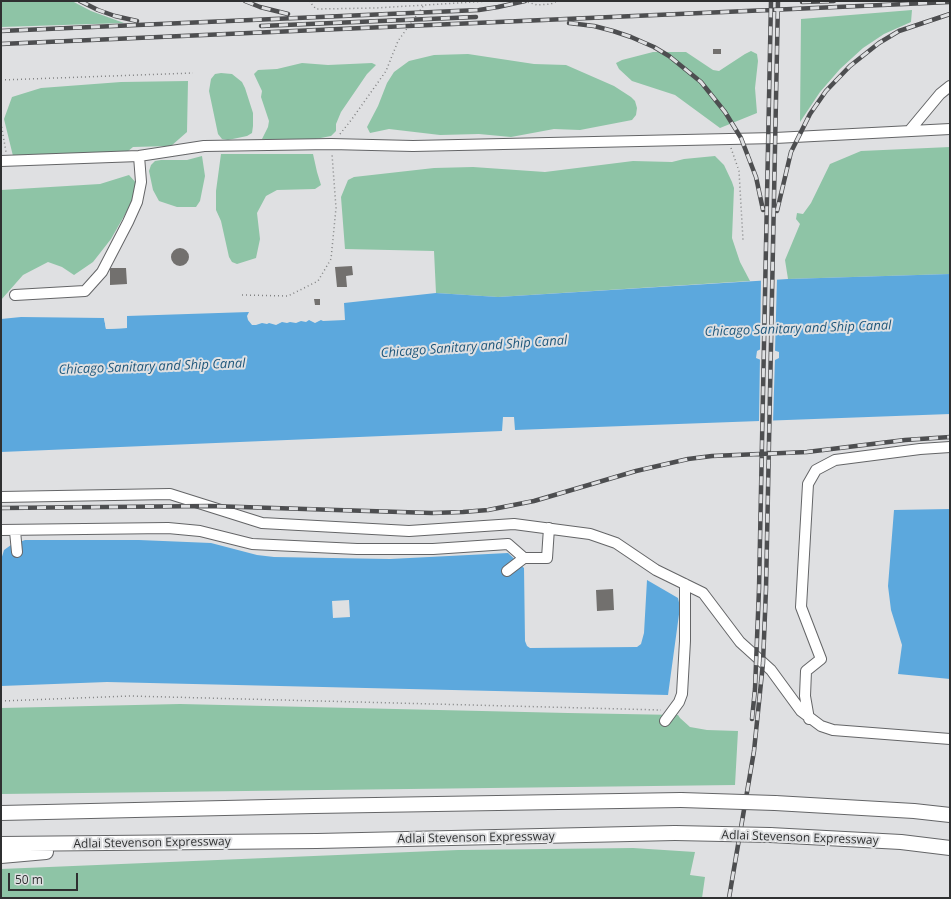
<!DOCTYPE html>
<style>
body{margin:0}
#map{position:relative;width:951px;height:899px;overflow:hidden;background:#dfe0e2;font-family:"Open Sans",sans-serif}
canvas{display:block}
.frame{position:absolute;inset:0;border:2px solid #2f3031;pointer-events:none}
.scale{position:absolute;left:8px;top:873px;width:70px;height:18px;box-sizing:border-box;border:2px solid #2f3031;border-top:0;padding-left:5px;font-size:12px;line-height:14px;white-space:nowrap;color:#2f3031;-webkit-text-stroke:3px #dfe0e2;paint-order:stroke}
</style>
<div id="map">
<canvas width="951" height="899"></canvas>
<div class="frame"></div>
<div class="scale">50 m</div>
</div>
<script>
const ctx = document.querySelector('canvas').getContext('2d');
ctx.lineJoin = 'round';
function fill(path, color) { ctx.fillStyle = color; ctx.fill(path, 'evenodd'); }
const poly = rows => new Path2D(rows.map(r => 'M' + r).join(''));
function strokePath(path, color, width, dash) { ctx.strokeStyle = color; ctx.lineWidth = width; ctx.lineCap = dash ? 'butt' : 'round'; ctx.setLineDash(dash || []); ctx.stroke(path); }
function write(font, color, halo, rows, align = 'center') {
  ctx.font = font + ' "Open Sans",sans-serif'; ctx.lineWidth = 4; ctx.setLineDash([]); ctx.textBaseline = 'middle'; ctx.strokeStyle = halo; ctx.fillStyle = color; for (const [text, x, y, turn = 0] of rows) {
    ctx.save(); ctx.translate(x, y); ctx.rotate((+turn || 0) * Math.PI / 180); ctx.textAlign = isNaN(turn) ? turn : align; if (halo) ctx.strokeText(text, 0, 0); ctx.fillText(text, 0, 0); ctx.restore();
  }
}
fill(poly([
 [1,1,72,1,91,11,124,23,1,27],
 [912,10,911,22,884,34,863,48,840,69,820,92,800,122,801,19],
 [751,51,757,54,758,61,755,88,757,113,720,128,675,95,632,81,619,69,616,63,622,60,653,52,686,52,713,70,719,71,745,54],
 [468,54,534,64,566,65,614,86,631,97,635,101,637,108,636,115,632,120,580,130,554,129,511,137,479,134,440,135,389,129,370,133,367,127,378,106,387,83,394,72,409,61,434,55],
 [302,63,328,65,372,63,376,65,367,74,341,112,336,124,336,131,331,136,300,142,262,139,268,127,269,121,261,97,262,91,254,74,258,70,277,69],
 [221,73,232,74,242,82,245,88,253,113,253,126,252,133,247,136,228,140,222,139,218,134,209,91,211,79,215,74],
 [188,81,187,132,171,146,133,147,127,152,13,156,4,119,12,97,41,88,121,82],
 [950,147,950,274,788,279,785,260,800,224,796,219,797,213,803,214,811,203,830,164,861,151],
 [221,154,313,154,317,172,321,185,315,189,277,190,266,196,257,213,260,239,256,258,237,264,232,262,229,257,221,221,216,210,216,191],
 [202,156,205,176,200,201,196,207,177,207,159,201,153,190,149,171,151,165,155,161,161,160,187,160],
 [715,156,724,165,732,182,734,188,732,238,740,262,750,281,498,297,436,293,434,251,345,249,341,197,348,180,354,177,434,168,473,167,545,172,633,161,672,162,684,159],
 [129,175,138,185,132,202,111,239,93,262,74,275,62,267,48,262,23,275,1,300,1,190,100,184],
 [180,704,568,713,678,715,680,718,690,727,707,730,738,731,735,785,1,794,1,708],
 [633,848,695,852,690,875,705,877,702,898,1,898,1,869,458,850]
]), '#8ec4a6');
fill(poly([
 [950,274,950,414,515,430,514,417,503,417,502,431,1,452,1,319,21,317,104,318,106,329,127,328,127,316,249,312,247,316,248,320,252,325,256,325,262,323,267,324,269,323,276,325,282,322,287,323,290,322,296,323,301,321,306,322,309,320,315,323,321,320,323,321,345,320,344,303,436,293,498,297,788,279],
 [761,349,773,350,779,352,779,358,773,361,761,360,756,358,757,351],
 [950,509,950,679,898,674,902,645,891,610,888,586,894,510],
 [25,540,139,540,211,543,257,555,274,557,390,559,508,553,524,568,525,641,527,646,530,648,637,647,641,644,644,633,647,580,678,598,680,607,668,695,107,682,1,686,1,560,4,550,11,545],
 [349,600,350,617,333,618,332,601]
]), '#5ca8dd');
fill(poly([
 [761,278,777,278,775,352,760,352],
 [127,316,127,328,106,329,104,318,106,318,107,327,125,326,125,317],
 [760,357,772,359,775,358,773,423,759,422]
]), '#dfe0e2');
fill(poly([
 [713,49,721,49,721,54,713,54],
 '171 257a9 9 0 1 1 18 0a9 9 0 1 1-18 0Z',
 [352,266,353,275,346,276,347,287,337,287,335,267],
 [110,268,126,268,127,284,110,285],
 [314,299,320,299,320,305,315,305],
 [613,589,614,610,597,611,596,590]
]), '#72706e');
const minor = poly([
 [910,130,940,94,950,86],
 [1,161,139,156,204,146,331,144,413,146,775,138,950,129],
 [15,295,85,291,102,272,128,222,137,202,141,182,139,156],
 [1,497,170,494,262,523,409,531,514,524,590,534,616,543,656,570,703,593,740,642,771,670,801,711,821,726,833,730,950,739],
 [1,530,168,528,200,531,252,544,357,549,433,549,508,544,524,558,547,558,549,528],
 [15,531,17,552],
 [507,571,524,558],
 [809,719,805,696,806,671,821,659,801,607,808,484,816,470,835,460,920,449,950,447],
 [665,721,679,702,682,694,685,641,685,584]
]);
const highway = poly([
 [775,803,914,811,950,815],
 [1,813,314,806,681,800],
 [770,835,901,842,950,848],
 [1,844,317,841,675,833],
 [1,856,46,852]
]);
strokePath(minor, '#646567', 12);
strokePath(highway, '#646567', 16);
strokePath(poly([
 [309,1,316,9,376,8,489,1],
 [524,1,537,5,551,4,557,1],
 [1,80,193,73],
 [1,123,6,152],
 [340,134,352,119,386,71,398,41,424,5],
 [731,148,739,171,743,240],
 [242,295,288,296,318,281,331,259,336,208,332,154],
 [1,701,130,696,661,710]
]), '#818283', 1.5, [1, 3]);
strokePath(minor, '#fff', 10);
strokePath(highway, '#fff', 14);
const rail = poly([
 [80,1,98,10,115,16,137,21],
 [245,1,260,7,288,14],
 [802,2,834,1],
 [569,23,594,26,613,31,631,37,654,47,669,56,701,82,725,112,741,138,756,177,763,210],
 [261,26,476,17],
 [1,31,479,10,498,7,525,1],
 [1,44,950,2],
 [777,211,791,152,810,114,826,91,850,66,879,43,899,31,950,14],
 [1,508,210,506,432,513,463,512,488,510,534,501,558,494,636,471,688,459,712,456,807,452,905,440,950,437],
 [752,719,755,689,759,589,771,1],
 [729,898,754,751,763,663,766,589,778,1]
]);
strokePath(rail, '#4d4e50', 4.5);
strokePath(rail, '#dfe0e2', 3, [9]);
const highwayBridge = poly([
 [681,800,775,803],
 [675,833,770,835]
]);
strokePath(highwayBridge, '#646567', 16, []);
strokePath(highwayBridge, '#fff', 14);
write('12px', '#2f3031', '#dfe0e2', [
 ["Adlai Stevenson Expressway",476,838,-1],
 ["Adlai Stevenson Expressway",800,838,2],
 ["Adlai Stevenson Expressway",152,843,-1]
]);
write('italic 13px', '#1f577b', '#dfe0e2', [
 ["Chicago Sanitary and Ship Canal",798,329,-2],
 ["Chicago Sanitary and Ship Canal",474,347,-4],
 ["Chicago Sanitary and Ship Canal",152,367,-2]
]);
</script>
